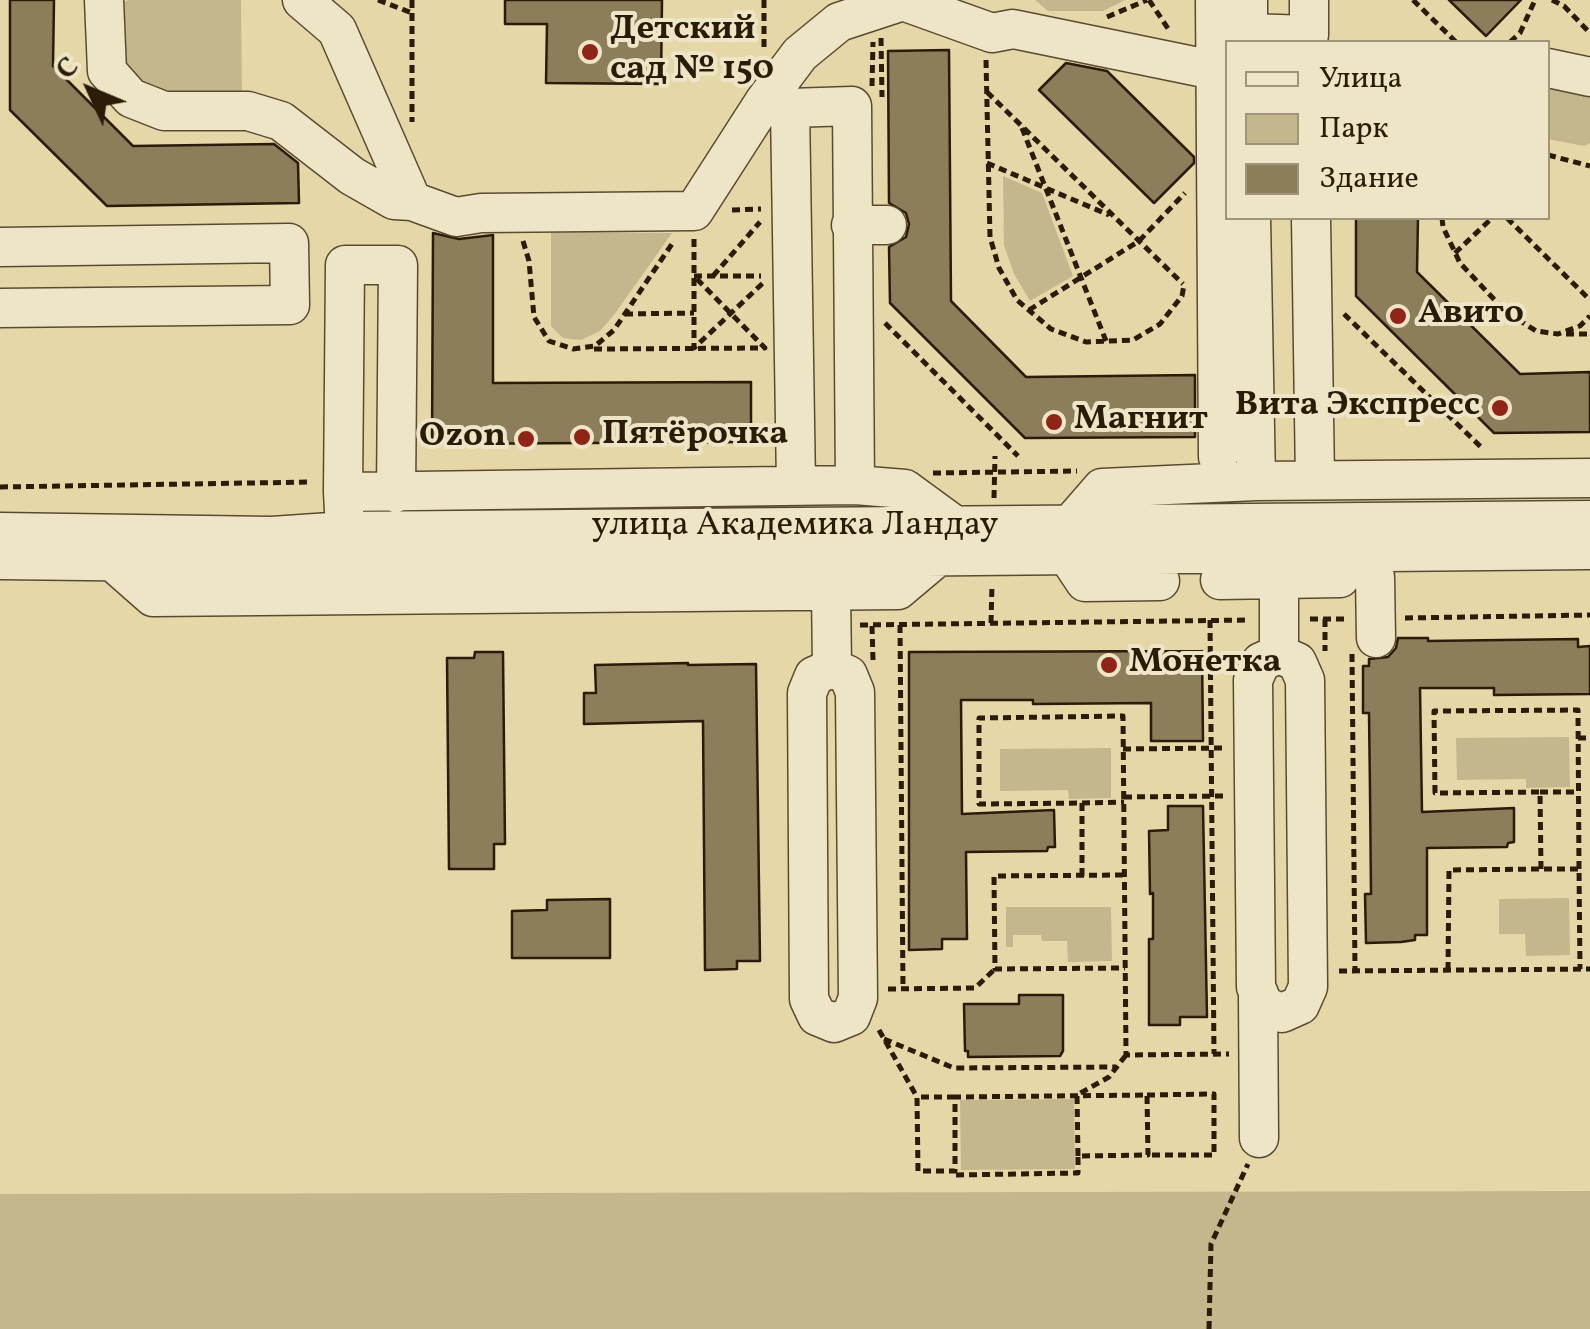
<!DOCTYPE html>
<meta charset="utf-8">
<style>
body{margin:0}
#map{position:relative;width:1590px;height:1329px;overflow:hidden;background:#e5d7a8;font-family:Vollkorn,serif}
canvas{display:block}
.legend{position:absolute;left:1225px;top:40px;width:325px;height:180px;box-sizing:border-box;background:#eee5c6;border:2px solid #a0957a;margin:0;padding:12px 18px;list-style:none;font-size:30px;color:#2b1c08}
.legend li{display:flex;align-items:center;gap:20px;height:50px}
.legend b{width:50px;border:2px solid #a0957a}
.north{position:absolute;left:40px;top:40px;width:100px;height:100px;-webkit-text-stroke:8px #eee5c6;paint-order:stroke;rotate:314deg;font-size:28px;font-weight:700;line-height:40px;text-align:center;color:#2b1c08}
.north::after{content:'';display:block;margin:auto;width:35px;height:45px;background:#2b1c08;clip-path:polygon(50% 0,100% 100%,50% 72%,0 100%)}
</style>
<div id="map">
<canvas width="1590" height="1329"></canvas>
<ul class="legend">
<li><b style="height:12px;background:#eee5c6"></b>Улица</li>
<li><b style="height:28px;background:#c5b78d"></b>Парк</li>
<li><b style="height:28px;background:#8c7d5b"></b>Здание</li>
</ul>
<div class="north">С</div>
</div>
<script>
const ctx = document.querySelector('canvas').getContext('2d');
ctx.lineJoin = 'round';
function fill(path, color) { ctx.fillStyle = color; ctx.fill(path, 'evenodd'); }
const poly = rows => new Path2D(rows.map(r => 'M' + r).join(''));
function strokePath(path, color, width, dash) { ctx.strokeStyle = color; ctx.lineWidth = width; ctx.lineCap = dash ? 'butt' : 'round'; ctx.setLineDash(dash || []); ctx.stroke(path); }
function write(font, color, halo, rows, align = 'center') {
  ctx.font = font + ' Vollkorn,serif'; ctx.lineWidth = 8; ctx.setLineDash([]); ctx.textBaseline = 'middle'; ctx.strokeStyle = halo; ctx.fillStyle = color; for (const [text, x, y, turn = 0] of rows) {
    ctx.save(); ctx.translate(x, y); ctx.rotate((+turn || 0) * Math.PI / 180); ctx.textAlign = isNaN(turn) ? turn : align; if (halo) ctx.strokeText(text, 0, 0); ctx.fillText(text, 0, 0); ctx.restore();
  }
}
fill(poly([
 [128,0,241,0,242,100,162,100,119,72,118,6],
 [1035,0,1125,0,1103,11,1048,11],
 [1548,83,1590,89,1590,143,1584,146,1548,139],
 [1003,176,1042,193,1073,276,1030,301,1014,274,1004,245],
 [551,232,672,233,614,315,600,331,581,340,563,338,551,326],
 [1569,737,1570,787,1526,788,1526,779,1457,780,1456,738],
 [1111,748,1111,798,1069,799,1068,790,1000,791,1000,749],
 [1569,898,1570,955,1526,956,1525,934,1499,934,1499,899],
 [1006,907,1111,907,1112,961,1068,962,1067,941,1042,941,1041,935,1013,935,1013,947,1006,947],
 [1074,1099,1075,1169,961,1170,960,1100],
 [1590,1191,1590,1329,0,1329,0,1194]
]), '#c5b78d');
const building = poly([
 [10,0,54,0,53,66,133,146,274,144,298,163,299,203,107,206,10,110,10,0],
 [505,0,662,0,661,84,546,83,547,24,505,24,505,0],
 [1449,0,1521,0,1486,36,1449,0],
 [949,50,951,301,1026,377,1195,375,1195,437,1025,438,890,303,889,247,906,237,909,224,906,213,889,203,888,51,949,50],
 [1066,63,1107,71,1194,157,1194,163,1154,203,1039,90,1066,63],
 [1356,218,1418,218,1417,272,1520,374,1590,372,1590,432,1494,433,1356,296,1356,218],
 [433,233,459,239,493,235,493,383,751,382,751,442,432,444,433,233],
 [1398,638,1428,638,1428,641,1578,639,1578,647,1590,646,1590,694,1494,695,1494,688,1420,688,1422,812,1514,808,1514,842,1508,843,1507,847,1427,848,1427,935,1415,935,1415,940,1401,942,1366,943,1365,894,1371,894,1370,791,1369,713,1363,713,1363,666,1369,666,1369,659,1388,657,1396,648,1398,638],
 [1202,651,1203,741,1151,741,1151,703,1033,704,1033,700,961,700,962,814,1054,810,1055,847,1048,847,1047,851,966,852,967,939,942,939,942,949,909,950,909,652,1202,651],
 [475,652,503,652,505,844,494,844,494,869,449,869,447,658,474,658,475,652],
 [688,663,688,665,756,664,760,961,737,961,737,969,705,970,703,721,584,724,584,693,596,693,595,665,688,663],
 [1168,806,1203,806,1207,1017,1180,1017,1180,1025,1149,1025,1149,939,1153,939,1153,893,1150,894,1149,831,1168,830,1168,806],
 [610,899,610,958,512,958,512,911,547,910,547,900,610,899],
 [1019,995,1063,995,1063,1051,1060,1056,968,1057,968,1051,965,1051,964,1004,1019,1004,1019,995]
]);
fill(building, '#8c7d5b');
strokePath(building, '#2b1c08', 2.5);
const minor = poly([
 [104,0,107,71,131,98,164,111,248,111,281,121,352,176,394,200,412,201,337,30,302,0],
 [1215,0,1218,457],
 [1248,0,1248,33,1309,35,1309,0],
 [1548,68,1590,77],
 [412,201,456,217,481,213,694,211,764,102,800,54,839,22,903,1,992,33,1013,29,1228,73],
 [1251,218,1256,481],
 [1311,218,1315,480],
 [851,225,887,225],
 [0,247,289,243,290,305,0,308],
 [796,485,790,108,852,106,855,485],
 [343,492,345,265,398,265,396,493],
 [1069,526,1102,488,1256,481,1590,478],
 [345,531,343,492,855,485,905,489,957,527],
 [0,532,272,536,345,531,1590,520],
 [1067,555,1085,582,1160,581],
 [0,560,260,563,1590,550],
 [111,560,153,597,898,590,936,558],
 [1375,577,1376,638],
 [1220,580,1340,578],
 [1279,580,1279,654],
 [831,591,832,668],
 [1279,654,1297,662,1305,680,1308,987,1300,1005,1282,1013,1264,1006,1256,987,1253,680,1261,662,1279,654],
 [832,668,848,675,855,692,858,998,851,1016,834,1023,817,1016,809,999,807,693,814,676,832,668],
 [1258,997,1259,1138]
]);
strokePath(minor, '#5a4b30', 41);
strokePath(poly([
 [378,0,412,13],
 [412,0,412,122],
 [764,0,764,52],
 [1149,0,1169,30],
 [1413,0,1456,42],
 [1552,0,1564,6,1590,33],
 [1107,17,1147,0],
 [881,38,882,97],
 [1510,42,1520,33,1535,0],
 [986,60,990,237,999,268,1017,300,1051,329,1086,342,1133,340,1160,324,1182,296,1184,285],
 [872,86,873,42],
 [987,92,1183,284],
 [1022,128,1106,341],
 [1548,155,1590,166],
 [987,163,1109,215],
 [732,210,761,209],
 [1442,218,1443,227,1460,263,1505,311,1536,331,1558,334,1580,326,1590,316],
 [1507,218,1590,300],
 [694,239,694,348,763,283],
 [523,241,529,261,534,317,549,341,573,349,595,346,614,330,674,241],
 [1455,253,1492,218],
 [694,276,761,276],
 [713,276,760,222],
 [1029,310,1139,241,1185,193],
 [625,314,694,313],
 [1344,314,1483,449],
 [885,323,1018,456],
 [1566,334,1590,334],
 [594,349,765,348,694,276],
 [933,473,1077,471],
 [0,487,312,482],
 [994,498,995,456],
 [1405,618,1590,615],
 [1310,619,1349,619],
 [1325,619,1325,651],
 [1210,620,1214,1054],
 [991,623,992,584],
 [860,625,1249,620],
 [900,625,903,989],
 [872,626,873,660],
 [1352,654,1355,971],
 [1578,738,1590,738],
 [1123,749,1225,748],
 [1540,792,1577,792],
 [1124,797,1226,796],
 [1082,803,1124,802],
 [1541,869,1540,792,1435,793,1434,711,1578,710,1579,869],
 [1123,875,994,876,995,969,1125,968],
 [1082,876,1082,803,979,804,979,718,1123,716,1126,1055,1229,1054],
 [1448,970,1449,870,1541,869,1579,869,1580,969],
 [1339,971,1590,969],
 [888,989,975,988,995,969],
 [879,1030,917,1097],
 [884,1039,954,1068,1116,1067],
 [1147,1095,1214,1094,1214,1155,1148,1155],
 [955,1097,917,1097,918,1171,955,1171,955,1097,1147,1095,1148,1155,1078,1156,1078,1173,955,1175,955,1171],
 [1078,1156,1077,1095,1109,1077,1126,1055],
 [1209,1329,1211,1244,1248,1164]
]), '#2b1c08', 5, [8, 5]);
strokePath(minor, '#eee5c6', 38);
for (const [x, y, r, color] of [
 [590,52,10,"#8f2418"],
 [1398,316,10,"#8f2418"],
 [1500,408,10,"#8f2418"],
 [1054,422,10,"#8f2418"],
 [582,437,10,"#8f2418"],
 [526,439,10,"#8f2418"],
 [1109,665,10,"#8f2418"]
]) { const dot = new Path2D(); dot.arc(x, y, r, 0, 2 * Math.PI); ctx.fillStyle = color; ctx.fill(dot); strokePath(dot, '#eee5c6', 4); }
write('bold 35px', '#2b1c08', '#eee5c6', [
 ["Детский",610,32],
 ["сад № 150",610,72],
 ["Авито",1418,316],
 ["Вита Экспресс",1480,408,"right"],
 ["Магнит",1074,422],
 ["Пятёрочка",602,437],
 ["Ozon",506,439,"right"],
 ["Монетка",1129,665]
], 'left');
write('35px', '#2b1c08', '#eee5c6', [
 ["улица Академика Ландау",795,528]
]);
</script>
